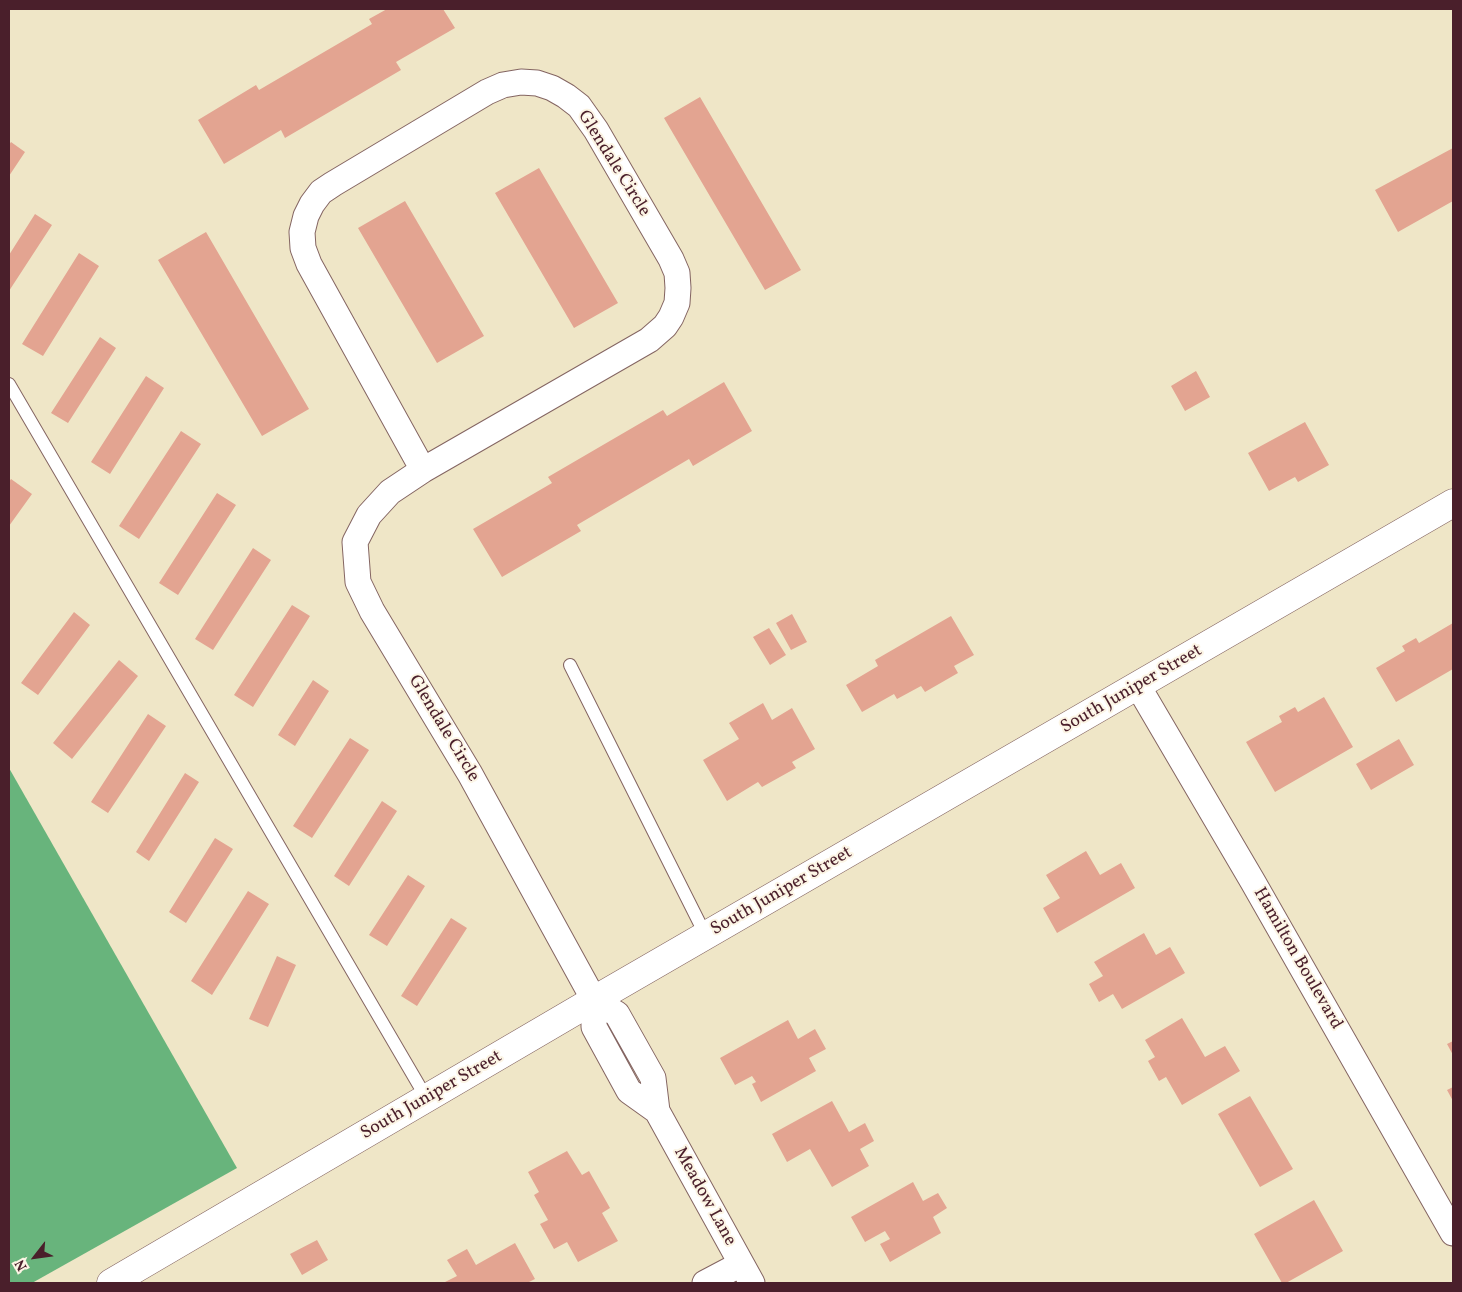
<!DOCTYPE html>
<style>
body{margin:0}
#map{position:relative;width:1462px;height:1292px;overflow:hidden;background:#efe6c7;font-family:Vollkorn,serif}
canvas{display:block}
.frame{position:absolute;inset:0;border:10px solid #4a1f2b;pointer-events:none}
.north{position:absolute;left:10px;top:1232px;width:50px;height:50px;-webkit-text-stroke:4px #fcf5e5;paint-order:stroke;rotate:240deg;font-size:14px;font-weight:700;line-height:20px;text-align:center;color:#4a1f2b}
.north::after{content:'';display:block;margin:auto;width:18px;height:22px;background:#4a1f2b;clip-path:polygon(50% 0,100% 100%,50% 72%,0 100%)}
</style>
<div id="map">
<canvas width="1462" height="1292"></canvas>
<div class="frame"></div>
<div class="north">N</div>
</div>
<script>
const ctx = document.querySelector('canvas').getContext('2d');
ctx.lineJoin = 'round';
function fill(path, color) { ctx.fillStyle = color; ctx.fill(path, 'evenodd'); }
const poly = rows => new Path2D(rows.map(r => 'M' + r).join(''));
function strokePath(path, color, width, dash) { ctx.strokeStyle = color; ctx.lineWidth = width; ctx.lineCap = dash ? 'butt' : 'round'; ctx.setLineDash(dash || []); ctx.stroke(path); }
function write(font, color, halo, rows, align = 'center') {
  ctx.font = font + ' Vollkorn,serif'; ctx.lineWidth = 4; ctx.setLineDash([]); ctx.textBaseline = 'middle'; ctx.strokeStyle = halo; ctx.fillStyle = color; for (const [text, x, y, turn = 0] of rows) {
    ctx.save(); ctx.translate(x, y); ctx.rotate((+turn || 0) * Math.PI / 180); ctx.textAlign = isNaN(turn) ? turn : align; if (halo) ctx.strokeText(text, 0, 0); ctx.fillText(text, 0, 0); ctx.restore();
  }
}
fill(poly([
 [9,768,237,1168,32,1283,9,1283]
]), '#68b47c');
fill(poly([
 [387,9,443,9,455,28,396,62,401,70,285,138,281,130,224,164,198,120,256,85,259,90,372,24,369,19],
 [700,97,801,270,765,290,664,118],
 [11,142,25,152,9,176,9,145],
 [1453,148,1453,201,1398,232,1375,190],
 [539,168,618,303,574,328,495,193],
 [405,201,484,336,437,363,358,228],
 [35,214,52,225,9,291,9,255],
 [206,232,309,409,262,436,158,260],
 [79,253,99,266,43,356,22,344],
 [100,337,116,348,68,423,51,413],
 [1196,371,1210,397,1185,411,1171,386],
 [146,376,164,388,110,474,91,462],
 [724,382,752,431,693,466,689,459,577,525,581,531,502,577,473,529,552,483,548,477,663,410,667,416],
 [1305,422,1329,465,1298,482,1295,477,1269,491,1248,453],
 [181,431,201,444,139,539,119,526],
 [11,479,32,494,9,526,9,482],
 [217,493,236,505,178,595,159,583],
 [253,548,271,560,213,650,195,639],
 [292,605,310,616,253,707,234,695],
 [74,612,90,625,38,695,21,683],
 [792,614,807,642,791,650,776,623],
 [951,616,974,655,954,666,958,673,925,692,921,686,897,699,894,694,862,712,846,685,878,666,875,660],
 [1453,623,1453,669,1396,702,1376,668,1405,651,1402,646,1416,638,1419,643],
 [769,628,786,655,770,665,753,637],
 [119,660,138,676,72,759,53,743],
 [313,680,329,691,295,746,278,735],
 [1324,697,1353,747,1275,792,1246,742,1282,722,1279,716,1295,707,1298,712],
 [763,703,772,720,792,708,815,749,792,762,796,768,762,787,758,782,727,801,703,760,739,739,729,723],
 [148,714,166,726,108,813,91,802],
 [350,738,369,750,312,838,293,826],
 [1399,739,1414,765,1371,790,1356,764],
 [185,773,199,782,149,861,136,852],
 [382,801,397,811,349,886,334,876],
 [215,838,233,849,186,923,169,912],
 [1086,851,1100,875,1121,863,1135,888,1057,933,1043,908,1060,898,1046,875],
 [408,875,425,886,387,946,369,935],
 [248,891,269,904,212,995,191,981],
 [451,918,467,928,417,1006,401,996],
 [1144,933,1156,955,1170,947,1185,973,1122,1009,1113,994,1099,1002,1089,984,1103,976,1094,962],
 [277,956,296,965,268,1027,249,1019],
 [1182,1018,1205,1057,1225,1046,1240,1071,1182,1105,1166,1077,1159,1081,1148,1061,1155,1057,1145,1040],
 [788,1020,798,1039,815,1029,826,1049,809,1058,816,1071,761,1102,752,1084,756,1082,752,1076,735,1085,720,1058],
 [1453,1041,1453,1055,1447,1044],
 [1453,1087,1453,1101,1447,1090],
 [1250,1096,1293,1169,1260,1187,1218,1114],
 [832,1101,849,1132,865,1123,874,1141,860,1149,869,1166,832,1187,810,1149,787,1162,772,1134],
 [567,1151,582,1175,589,1171,610,1208,602,1213,618,1241,578,1262,567,1242,554,1249,540,1224,548,1220,534,1195,539,1192,528,1172],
 [913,1182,923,1201,938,1193,947,1208,933,1217,941,1233,890,1262,880,1244,890,1239,885,1231,865,1242,851,1217],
 [1314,1200,1343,1251,1286,1283,1282,1283,1254,1234],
 [317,1240,328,1260,302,1275,290,1254],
 [515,1243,535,1279,527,1283,443,1283,457,1276,447,1260,467,1249,476,1265]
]), '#e3a491');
const lane = poly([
 [9,384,427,1099],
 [570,665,706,936]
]);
const street = poly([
 [423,470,309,264,303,248,302,232,306,216,312,204,321,192,333,184,487,92,503,85,521,82,537,83,552,88,566,96,579,106,596,130,671,259,677,273,678,288,677,303,671,317,665,326,649,340,423,470,390,492,369,515,355,542,358,582,372,611,470,774,594,1000,617,1014,653,1078,657,1111,752,1283],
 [1138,686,1253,882,1453,1233],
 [594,1000,594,1027,629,1091,657,1111],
 [705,1283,741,1264]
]);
const secondary = poly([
 [111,1283,594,1000,1453,503]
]);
strokePath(lane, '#846562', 14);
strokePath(street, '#846562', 27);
strokePath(secondary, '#846562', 29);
strokePath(lane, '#fff', 12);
strokePath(street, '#fff', 25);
strokePath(secondary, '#fff', 28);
write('18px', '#4a1f2b', '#fcf5e5', [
 ["Glendale Circle",613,164,58],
 ["South Juniper Street",1132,690,-30],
 ["Glendale Circle",443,729,59],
 ["South Juniper Street",782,892,-30],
 ["Hamilton Boulevard",1297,959,60],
 ["South Juniper Street",432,1096,-30],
 ["Meadow Lane",704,1197,61]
]);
</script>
